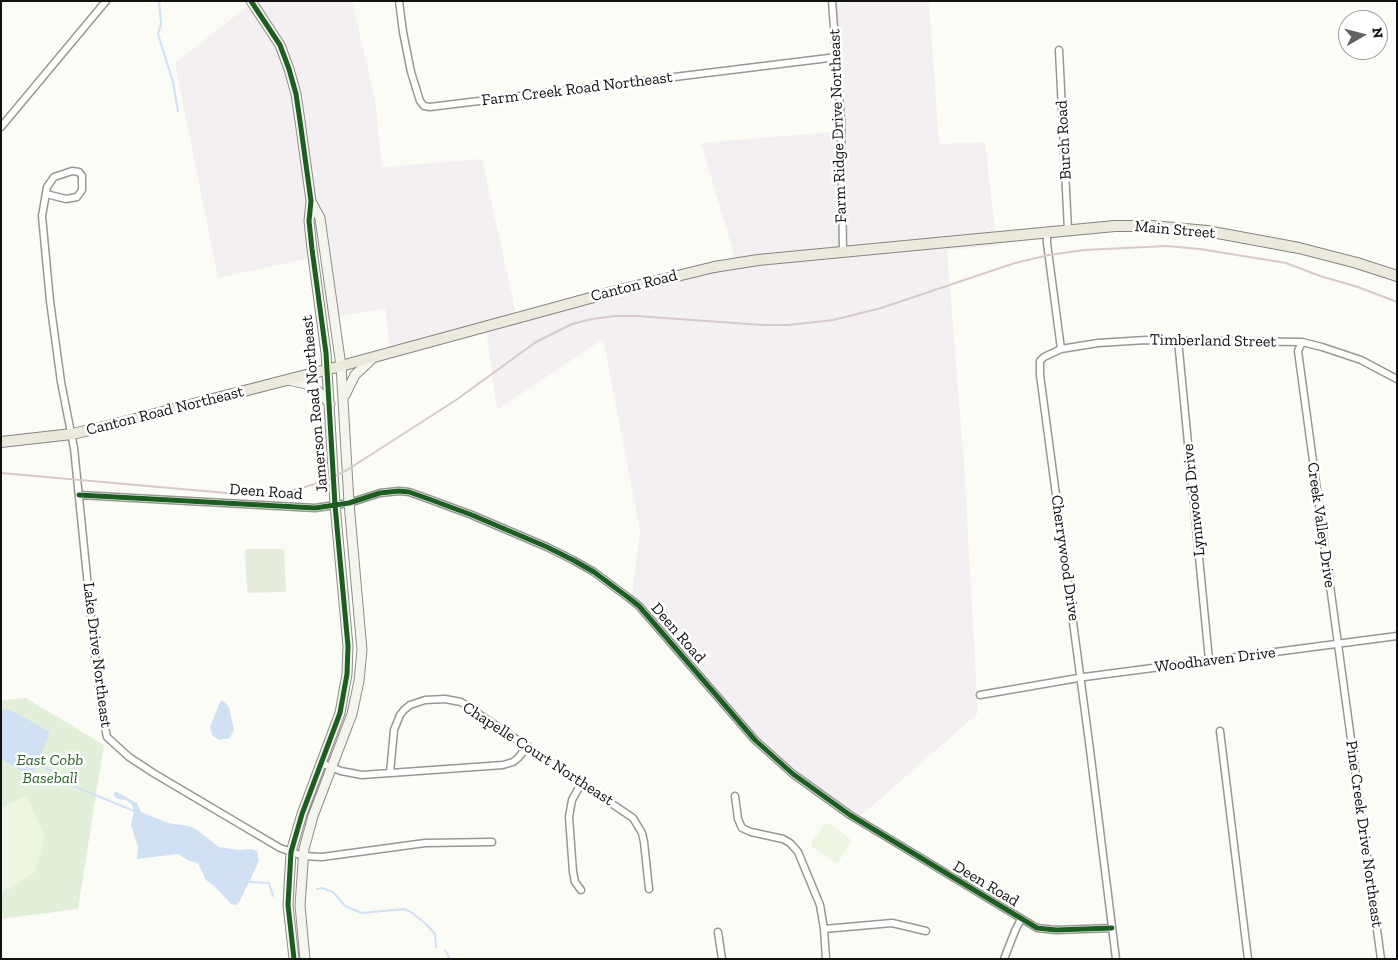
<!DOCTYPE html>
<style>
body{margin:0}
#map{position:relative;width:1398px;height:960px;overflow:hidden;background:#fcfcf7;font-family:"Zilla Slab",serif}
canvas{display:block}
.frame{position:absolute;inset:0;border:2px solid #111;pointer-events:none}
.north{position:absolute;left:1338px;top:10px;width:50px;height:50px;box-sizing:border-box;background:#fff;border:1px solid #a0a0a0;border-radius:50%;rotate:82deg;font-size:14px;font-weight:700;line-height:20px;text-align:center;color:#111}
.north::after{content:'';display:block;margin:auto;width:18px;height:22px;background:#636362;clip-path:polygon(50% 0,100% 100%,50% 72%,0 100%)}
</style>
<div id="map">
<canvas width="1398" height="960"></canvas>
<div class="frame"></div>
<div class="north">N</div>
</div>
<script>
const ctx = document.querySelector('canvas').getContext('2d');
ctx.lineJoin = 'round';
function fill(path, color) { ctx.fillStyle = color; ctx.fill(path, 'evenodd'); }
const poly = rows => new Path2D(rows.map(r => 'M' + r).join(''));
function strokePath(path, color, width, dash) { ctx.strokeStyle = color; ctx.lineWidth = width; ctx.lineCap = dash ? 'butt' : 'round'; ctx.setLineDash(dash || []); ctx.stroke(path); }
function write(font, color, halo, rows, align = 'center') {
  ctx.font = font + ' "Zilla Slab",serif'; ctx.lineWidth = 5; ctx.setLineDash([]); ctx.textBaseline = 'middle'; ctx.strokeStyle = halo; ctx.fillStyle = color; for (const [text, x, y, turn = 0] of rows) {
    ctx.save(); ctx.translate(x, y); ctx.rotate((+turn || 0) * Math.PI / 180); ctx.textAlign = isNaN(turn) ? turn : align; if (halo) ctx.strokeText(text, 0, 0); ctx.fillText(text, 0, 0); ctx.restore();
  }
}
fill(poly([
 [247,1,352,1,375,99,382,167,482,159,517,318,736,262,701,143,843,131,844,110,833,4,854,1,929,1,939,144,985,142,997,246,947,250,964,464,978,713,854,822,759,743,685,648,632,595,640,531,603,339,497,410,486,329,391,353,385,309,327,318,320,256,218,278,175,63,250,4]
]), '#f4f0f2');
fill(poly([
 [26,698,104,745,78,909,1,919,1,700]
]), '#e3f0d9');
fill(poly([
 [245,549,284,549,286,592,247,593]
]), '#e6eddc');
fill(poly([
 [27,796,45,838,35,872,1,894,1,807],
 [829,823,850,839,851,843,838,862,835,863,812,847,811,843,824,824]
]), '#edf5e3');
fill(poly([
 [222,701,225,702,229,708,234,729,230,738,219,740,212,735,210,727,220,702],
 [1,709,11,710,50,732,32,777,1,759],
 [115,791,137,803,141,812,168,823,189,826,197,830,219,847,239,850,251,849,257,851,259,861,240,901,236,905,231,904,215,887,206,880,198,863,189,861,178,854,137,859,138,847,131,825,134,811,132,805,126,800,118,799,113,795]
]), '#d1e1f4');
strokePath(poly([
 [159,1,161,24,158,34,173,82,178,111],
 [36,763,55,773,78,788,134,811],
 [250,882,269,883,273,896],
 [317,889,322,888,333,892,345,906,362,913,404,909,411,912,426,924,435,934,436,947],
 [445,950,450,959]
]), '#d1e1f4', 2);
const street = poly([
 [399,1,403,32,411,72,420,101,424,106,430,107,837,57],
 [832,1,841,121,843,251],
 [1059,50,1068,230],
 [1,127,106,1],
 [46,194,66,199,77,197,82,190,82,176,79,172,72,171,54,177,47,187,45,199,42,216,50,301,61,382,74,448,94,646,102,714,107,737,129,757,155,774,280,848,303,856,322,857,425,843,492,842],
 [1047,232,1047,243,1061,349],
 [1178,340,1209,660],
 [1302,342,1298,351,1381,959],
 [79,495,315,508,349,503,380,493,399,491,409,492,426,498,472,515,547,547,573,560,594,572,629,598,639,606,755,740,793,774,850,815,1037,928,1056,930,1112,928],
 [980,695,1084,677,1397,636],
 [1220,731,1248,959],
 [321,763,341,771,362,775,503,765,513,762,518,758,528,746],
 [390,773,394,730,400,715,404,710,410,705,425,700,445,699,461,702,633,818,642,833,644,842,649,889],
 [735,796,738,819,742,828,751,832,783,839,790,843,798,852,820,905,824,929,826,959],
 [581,890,575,882,573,872,569,817,572,800,582,782],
 [824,929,892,923,926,931],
 [718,932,722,959],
 [1004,959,1015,931,1021,919],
 [1116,959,1089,742,1040,375,1040,361,1044,357,1061,349,1098,343,1146,340,1302,342,1322,347,1361,360,1397,379]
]);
const secondary = poly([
 [251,1,280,45,289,69,296,94,300,121,311,201,309,221,312,249,326,353,335,505,348,646,347,674,340,713,302,814,291,852,288,905,294,959],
 [288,380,306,384,318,391,330,404],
 [345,395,355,375,373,358],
 [305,959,300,905,304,849,313,816,352,714,359,681,362,650,349,503,341,366,320,218,312,203]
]);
const primary = poly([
 [1,442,72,434,112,425,341,366,616,291,714,267,758,260,1115,226,1153,226,1207,231,1299,248,1357,263,1397,276]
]);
strokePath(street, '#979795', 9);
strokePath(secondary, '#8d8d8b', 11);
strokePath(primary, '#848482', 12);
strokePath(street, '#fffffe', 6);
strokePath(secondary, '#f4f5ec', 9);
strokePath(primary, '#eceadd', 10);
strokePath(poly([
 [1,473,238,494,264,494,298,489,325,481,347,470,456,400,536,342,572,324,592,319,615,316,636,316,763,325,788,325,833,320,881,308,1015,263,1049,255,1084,250,1167,246,1200,249,1286,263,1320,276,1358,287,1397,302]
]), '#d7c9c7', 2);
strokePath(poly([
 [251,1,280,45,289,69,296,94,300,121,311,201,309,221,312,249,326,353,335,505,348,646,347,674,340,713,302,814,291,852,288,905,294,959],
 [79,495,315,508,349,503,380,493,399,491,409,492,426,498,472,515,547,547,573,560,594,572,629,598,639,606,755,740,793,774,850,815,1037,928,1056,930,1112,928]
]), '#1b5e20', 5);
write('16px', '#111', '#fff', [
 ["Farm Creek Road Northeast",577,89,-7],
 ["Farm Ridge Drive Northeast",838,126,-92],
 ["Burch Road",1064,140,-93],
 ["Main Street",1175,230,5],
 ["Canton Road",634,286,-14],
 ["Timberland Street",1213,341,1],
 ["Jamerson Road Northeast",315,404,-95],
 ["Canton Road Northeast",165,411,-14],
 ["Deen Road",266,492,4],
 ["Lynnwood Drive",1194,500,-96],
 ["Creek Valley Drive",1321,525,82],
 ["Cherrywood Drive",1065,558,82],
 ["Deen Road",678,633,49],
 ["Lake Drive Northeast",97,655,83],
 ["Woodhaven Drive",1215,660,-7],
 ["Chapelle Court Northeast",538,754,33],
 ["Pine Creek Drive Northeast",1364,834,82],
 ["Deen Road",986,884,31]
]);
write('italic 16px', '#296425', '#fff', [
 ["East Cobb",50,760],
 ["Baseball",50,778]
]);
</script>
